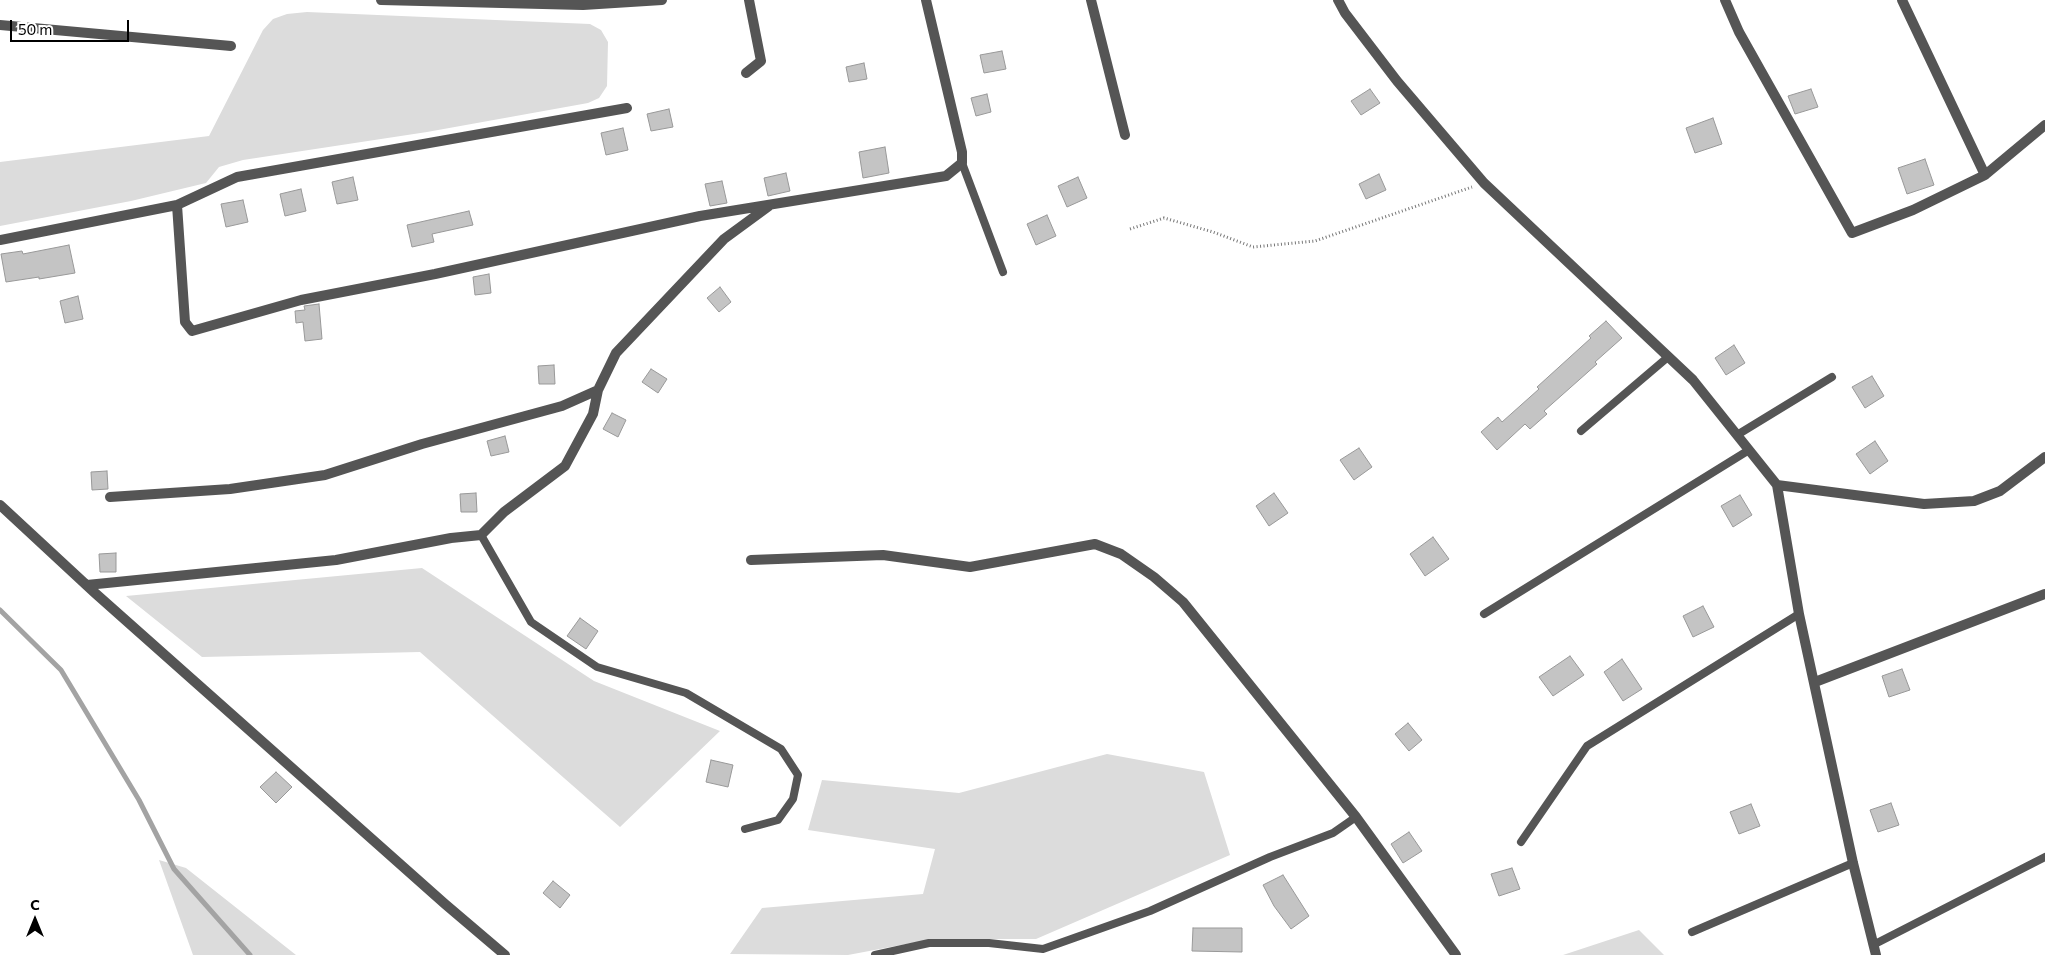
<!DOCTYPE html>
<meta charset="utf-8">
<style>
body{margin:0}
#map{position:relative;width:2045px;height:955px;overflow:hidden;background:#fff;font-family:Commissioner,sans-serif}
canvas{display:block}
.north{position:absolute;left:10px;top:895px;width:50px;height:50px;-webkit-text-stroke:4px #fff;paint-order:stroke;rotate:0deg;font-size:14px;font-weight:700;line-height:20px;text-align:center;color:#000}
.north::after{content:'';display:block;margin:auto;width:18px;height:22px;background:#000;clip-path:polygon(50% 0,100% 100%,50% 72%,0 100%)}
.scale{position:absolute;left:10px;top:20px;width:119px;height:22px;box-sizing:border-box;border:2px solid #000;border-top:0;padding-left:6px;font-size:15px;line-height:18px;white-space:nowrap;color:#000;-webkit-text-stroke:4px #fff;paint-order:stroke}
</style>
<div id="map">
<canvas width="2045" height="955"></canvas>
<div class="north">С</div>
<div class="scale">50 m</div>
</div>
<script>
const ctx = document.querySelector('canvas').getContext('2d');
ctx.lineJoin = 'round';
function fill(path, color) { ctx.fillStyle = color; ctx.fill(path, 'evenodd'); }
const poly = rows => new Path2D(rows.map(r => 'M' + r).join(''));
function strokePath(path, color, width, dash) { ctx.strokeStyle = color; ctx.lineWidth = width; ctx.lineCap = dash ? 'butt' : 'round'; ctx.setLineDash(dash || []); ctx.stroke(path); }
fill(poly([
 [307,12,590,24,601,30,608,42,607,86,599,98,588,103,427,132,243,160,219,167,206,183,131,201,0,226,0,162,209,136,263,30,273,19,287,14],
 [422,568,594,681,720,731,620,827,420,652,202,657,126,596],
 [1107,754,1204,772,1230,855,1036,939,933,939,848,955,730,954,762,908,923,894,935,849,808,830,822,780,959,793],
 [159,860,186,868,296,955,193,955],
 [1639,930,1664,955,1563,955]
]), '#dcdcdc');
strokePath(poly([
 [0,610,61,670,139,800,174,869,250,955]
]), '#a3a3a3', 5);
const building = poly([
 [1002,51,1006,69,984,73,980,55,1002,51],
 [864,63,867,79,849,82,846,67,864,63],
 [1370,89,1380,103,1361,115,1351,101,1370,89],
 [1811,89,1818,107,1795,114,1788,96,1811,89],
 [987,94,991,112,976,116,971,98,987,94],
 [669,109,673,127,651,131,647,114,669,109],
 [1713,118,1722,144,1695,153,1686,128,1713,118],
 [623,128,628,150,606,155,601,133,623,128],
 [885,147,889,173,863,178,859,152,885,147],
 [1925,159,1934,185,1907,194,1898,168,1925,159],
 [786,173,790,191,768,196,764,178,786,173],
 [1379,174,1386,190,1366,199,1359,184,1379,174],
 [353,177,358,200,337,204,332,182,353,177],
 [1078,177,1087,198,1067,207,1058,186,1078,177],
 [722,181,727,203,710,206,705,184,722,181],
 [301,189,306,211,285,216,280,194,301,189],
 [243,200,248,222,226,227,221,204,243,200],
 [469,211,473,225,432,234,434,242,412,247,407,225,469,211],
 [1047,215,1056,236,1036,245,1027,224,1047,215],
 [69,245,75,273,39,279,39,277,6,282,1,254,22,251,23,254,69,245],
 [489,274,491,293,475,295,473,277,489,274],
 [720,287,731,302,719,312,707,298,720,287],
 [78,296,83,319,65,323,60,301,78,296],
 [319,304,322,339,305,341,303,322,296,323,295,311,305,310,304,306,319,304],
 [1606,321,1622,338,1595,362,1597,364,1544,411,1547,414,1530,429,1525,424,1497,450,1481,432,1498,417,1502,422,1539,389,1537,387,1591,338,1589,336,1606,321],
 [1734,345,1745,363,1726,375,1715,358,1734,345],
 [554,365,555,384,539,384,538,366,554,365],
 [651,369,667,379,658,393,642,382,651,369],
 [1872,376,1884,396,1865,408,1852,387,1872,376],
 [612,413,626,420,618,437,603,429,612,413],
 [505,436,509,452,491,456,487,441,505,436],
 [1875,441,1888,461,1870,474,1856,454,1875,441],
 [1359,448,1372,467,1354,480,1340,460,1359,448],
 [107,471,108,489,92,490,91,472,107,471],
 [476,493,477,512,461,512,460,494,476,493],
 [1274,493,1288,513,1269,526,1256,506,1274,493],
 [1740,495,1752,515,1733,527,1721,506,1740,495],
 [1433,537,1449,559,1425,576,1410,554,1433,537],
 [116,553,116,572,100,572,99,554,116,553],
 [1703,606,1714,627,1693,637,1683,616,1703,606],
 [580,618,598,631,586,649,567,636,580,618],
 [1570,656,1584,675,1553,696,1539,677,1570,656],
 [1622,659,1642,689,1623,701,1604,672,1622,659],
 [1902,669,1910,690,1889,697,1882,676,1902,669],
 [1408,723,1422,740,1409,751,1395,734,1408,723],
 [711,760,733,765,728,787,706,782,711,760],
 [276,772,292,787,276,803,260,787,276,772],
 [1891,803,1899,825,1878,832,1870,810,1891,803],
 [1751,804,1760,826,1739,834,1730,812,1751,804],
 [1409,832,1422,851,1403,863,1391,844,1409,832],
 [1512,868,1520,889,1499,896,1491,874,1512,868],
 [1283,875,1309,916,1291,929,1274,906,1263,885,1283,875],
 [553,881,570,895,560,908,543,893,553,881],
 [1193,928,1242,928,1242,952,1192,951,1193,928]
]);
fill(building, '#c4c4c4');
strokePath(building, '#999', 1);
strokePath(poly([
 [1130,229,1164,218,1213,232,1253,247,1315,241,1472,187]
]), '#777', 3, [1, 2.5]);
strokePath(poly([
 [962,163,1003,272],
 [1581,431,1668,357],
 [1737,435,1832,377],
 [481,535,531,622,597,667,686,693,781,749,798,775,793,799,778,820,745,829],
 [1484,614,1749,450],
 [1521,842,1587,746,1799,614],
 [1692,932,1853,863],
 [1873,945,2045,857],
 [875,955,929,943,989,943,1043,949,1150,911,1270,857,1333,833,1356,817]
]), '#555', 8);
strokePath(poly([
 [381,0,583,5,662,0],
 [1091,0,1125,135],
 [1338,0,1345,13,1397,81,1484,183,1693,380,1777,485,1799,614,1853,863,1876,955],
 [1725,0,1739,32,1852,233,1913,210,1985,175,2045,125],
 [1902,0,1985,175],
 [0,25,231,46],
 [746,73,761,61,749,0],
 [177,205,185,322,192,331,301,300,435,274,700,216,946,176,962,163,962,152,926,0],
 [0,240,177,205,237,177,627,108],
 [1777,485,1924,504,1974,501,2000,491,2045,457],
 [110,497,230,489,325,475,422,444,562,406,598,390],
 [0,505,95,593,445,904,505,955],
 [751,560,883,555,970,567,1095,544,1121,554,1154,577,1183,602,1356,817,1456,955],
 [87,585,336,560,451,538,481,535,504,512,565,466,593,414,598,390,616,353,724,239,769,206],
 [1815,682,2045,594]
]), '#555', 10);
</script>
